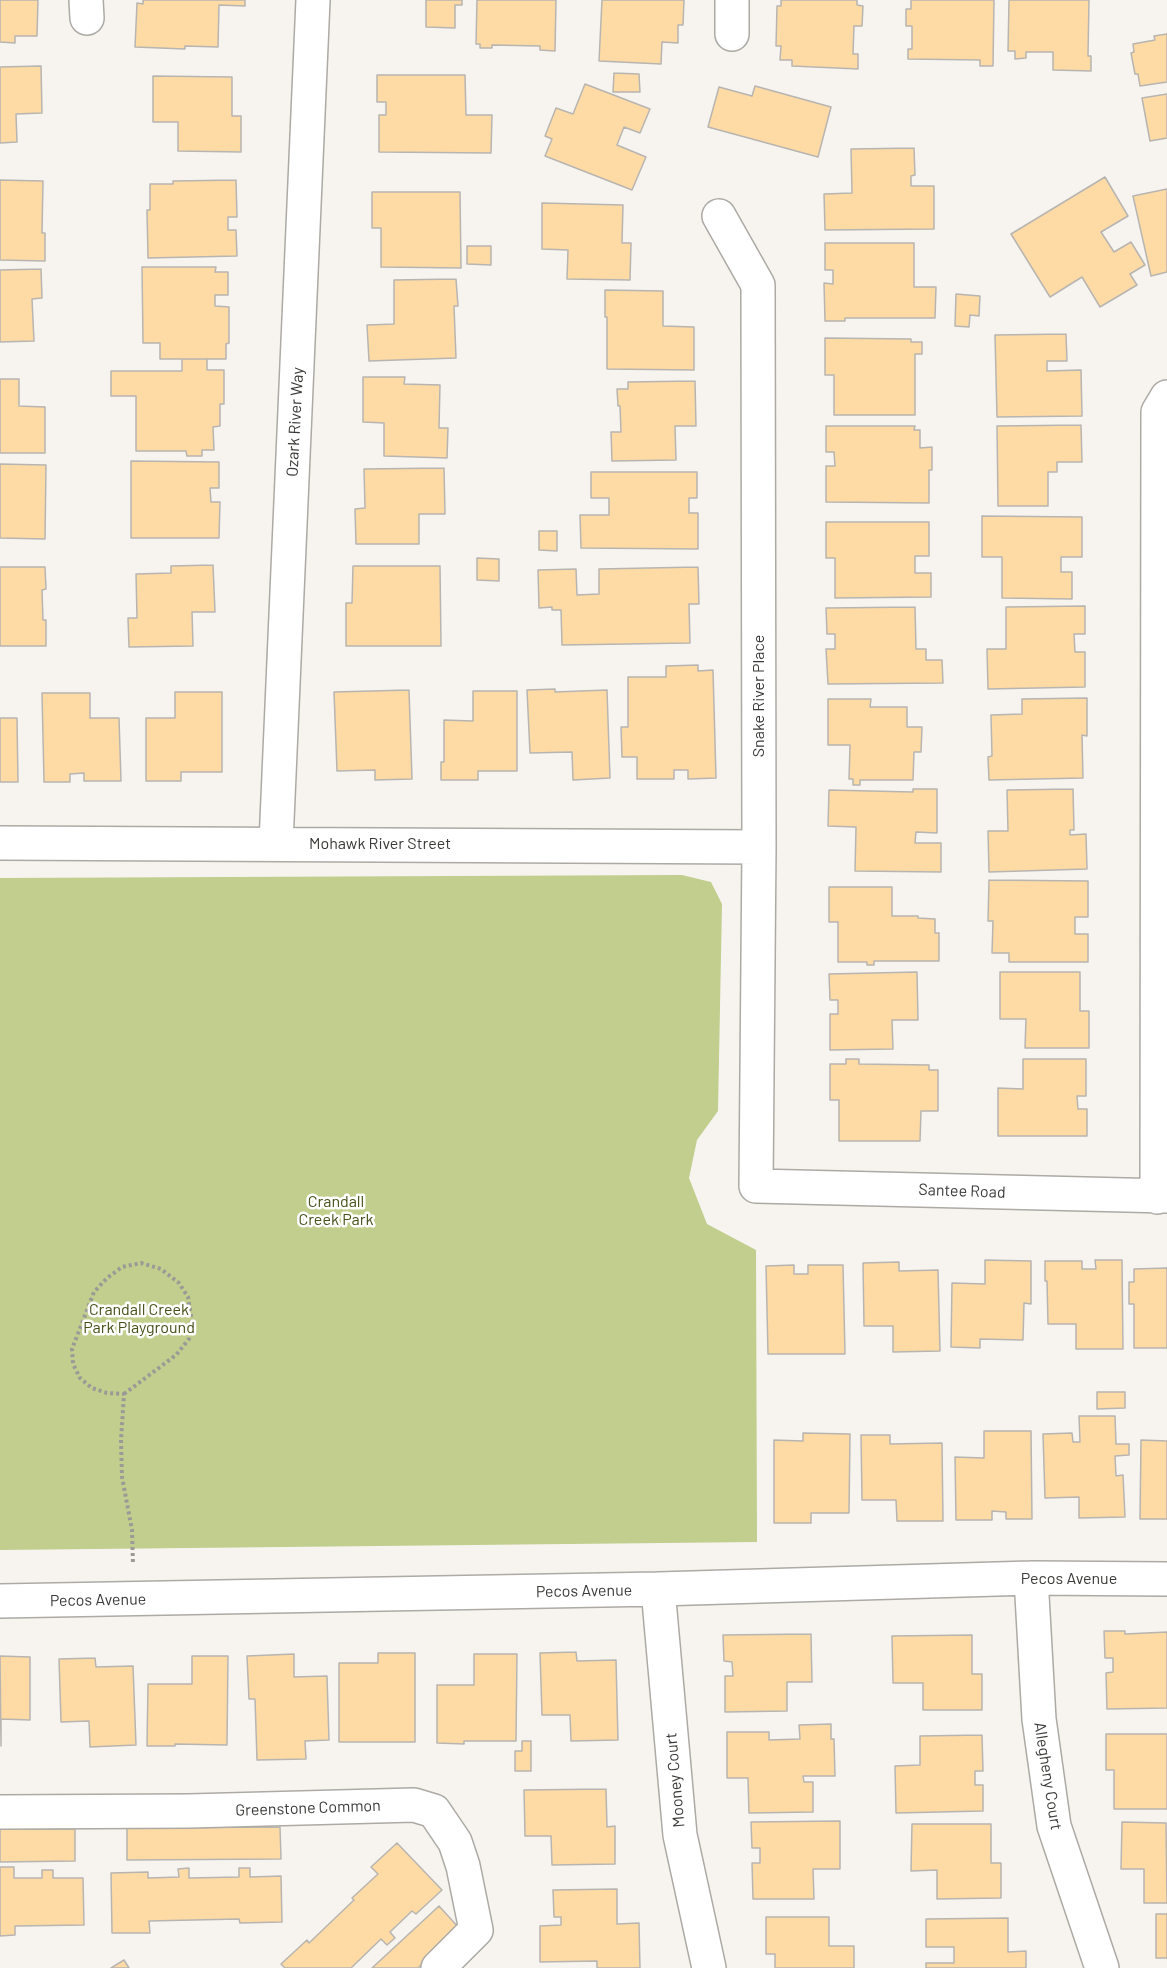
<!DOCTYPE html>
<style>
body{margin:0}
canvas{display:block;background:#f7f4ef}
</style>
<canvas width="1167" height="1968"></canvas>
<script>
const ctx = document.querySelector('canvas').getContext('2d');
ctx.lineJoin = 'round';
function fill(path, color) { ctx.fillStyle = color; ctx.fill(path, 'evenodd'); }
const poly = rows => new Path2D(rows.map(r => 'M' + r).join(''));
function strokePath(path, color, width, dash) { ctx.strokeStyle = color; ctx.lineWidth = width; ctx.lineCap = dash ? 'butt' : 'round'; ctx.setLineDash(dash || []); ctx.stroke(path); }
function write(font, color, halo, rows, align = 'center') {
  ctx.font = font + ' Barlow,sans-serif'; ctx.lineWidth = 5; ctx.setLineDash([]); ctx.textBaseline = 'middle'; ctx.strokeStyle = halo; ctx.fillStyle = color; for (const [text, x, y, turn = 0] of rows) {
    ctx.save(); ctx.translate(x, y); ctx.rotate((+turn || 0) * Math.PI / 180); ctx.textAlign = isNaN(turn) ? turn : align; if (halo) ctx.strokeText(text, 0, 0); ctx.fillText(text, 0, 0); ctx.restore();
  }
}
fill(poly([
 [682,875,711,882,722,904,718,1111,697,1140,689,1178,707,1224,756,1250,757,1542,0,1550,0,878]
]), '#c1ce8e');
const building = poly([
 [0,0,38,0,37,36,15,36,15,43,0,42,0,0],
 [143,0,245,0,245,6,219,5,218,47,185,46,185,49,135,47,137,3,143,4,143,0],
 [426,0,462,0,462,5,455,5,455,28,426,27,426,0],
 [477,0,556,0,555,51,540,50,540,46,492,45,492,48,480,48,480,44,476,44,477,0],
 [602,0,684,0,683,25,678,25,678,43,662,42,661,64,599,61,602,0],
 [781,0,857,0,857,5,863,6,862,26,854,26,853,54,858,54,858,69,792,66,792,60,780,60,781,46,776,46,777,6,781,6,781,0],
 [911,0,994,0,993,66,980,66,980,60,908,59,908,49,912,49,912,26,906,26,906,9,911,9,911,0],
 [1009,0,1089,0,1088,56,1091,56,1091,71,1053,70,1053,52,1026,52,1026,58,1015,59,1015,51,1008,51,1009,0],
 [1167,34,1167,82,1140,86,1138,74,1135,74,1131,53,1134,52,1133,44,1155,40,1154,36,1167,34],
 [41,66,42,113,16,114,17,142,0,143,0,67,41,66],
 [614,73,639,74,640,92,613,92,614,73],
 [377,75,465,75,466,115,492,115,491,153,379,152,379,115,386,115,386,102,377,102,377,75],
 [153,76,232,77,232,116,241,116,241,152,178,151,178,122,153,122,153,76],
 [585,84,650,109,640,133,624,127,617,145,646,157,632,190,545,156,552,139,545,136,556,108,573,114,585,84],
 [755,86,831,107,818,157,708,127,719,87,752,96,755,86],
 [1167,94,1167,138,1150,141,1142,98,1167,94],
 [914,148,915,175,911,176,911,186,934,186,934,229,825,230,824,194,852,193,851,149,914,148],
 [1105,177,1128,216,1101,232,1114,252,1131,242,1145,265,1130,274,1137,285,1100,307,1082,277,1050,297,1011,234,1105,177],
 [0,180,43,181,42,233,45,233,45,261,0,260,0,180],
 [236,180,237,217,228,217,228,230,236,230,237,256,148,258,147,210,150,210,150,184,173,184,173,181,236,180],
 [1167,189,1167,272,1151,276,1133,196,1167,189],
 [372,192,460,192,461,268,381,267,381,228,372,228,372,192],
 [542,203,623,205,622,243,631,243,630,280,567,279,568,250,542,249,542,203],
 [825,243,914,243,914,287,936,287,935,318,845,318,845,321,825,321,824,283,833,284,833,270,825,270,825,243],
 [467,246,491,246,491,265,467,264,467,246],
 [142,267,216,267,215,272,228,272,228,295,215,295,215,306,229,307,229,343,226,344,226,359,160,359,160,343,143,343,142,267],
 [41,269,42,298,32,299,34,341,0,342,0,270,41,269],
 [456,279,458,306,454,306,456,358,369,361,367,325,394,324,394,280,456,279],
 [605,290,663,291,663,326,694,327,694,370,607,369,607,317,605,317,605,290],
 [956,294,980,296,979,316,970,315,969,327,955,326,956,294],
 [1066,334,1067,361,1047,361,1047,371,1081,370,1082,416,997,417,995,335,1066,334],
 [825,338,911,339,911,342,922,342,922,354,915,354,915,415,834,415,834,375,825,375,825,338],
 [182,359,207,359,207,370,224,370,224,404,220,404,220,426,213,427,214,450,202,450,202,456,187,456,186,451,136,451,136,396,111,396,111,371,182,371,182,359],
 [363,377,405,377,404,384,440,385,439,428,448,428,447,458,384,456,384,423,363,422,363,377],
 [0,379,19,379,19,406,45,407,45,453,0,453,0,379],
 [695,381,696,426,675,426,676,460,612,461,611,432,621,432,620,406,618,406,617,389,628,389,628,382,695,381],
 [1081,425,1082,462,1057,462,1057,472,1048,472,1048,506,998,506,997,426,1081,425],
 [826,426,915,426,914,430,920,430,920,448,932,447,932,470,929,470,929,503,826,502,826,466,835,466,834,452,826,452,826,426],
 [131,461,219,462,219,488,210,488,211,502,220,502,219,538,131,538,131,461],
 [0,464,46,465,45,539,0,538,0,464],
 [444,468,445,514,419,514,419,544,356,544,355,509,365,508,364,469,444,468],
 [591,472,697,472,697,498,689,498,689,513,698,513,698,549,581,548,580,515,609,515,609,498,591,498,591,472],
 [982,516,1082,517,1082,557,1061,557,1061,572,1072,572,1072,599,1002,598,1002,557,982,557,982,516],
 [826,522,929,522,929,556,915,556,915,573,931,573,931,597,835,598,835,558,826,558,826,522],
 [539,531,557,531,557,551,539,550,539,531],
 [477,558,499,559,499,581,477,580,477,558],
 [213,565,215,612,192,612,193,646,129,647,128,618,137,618,136,574,171,573,171,566,213,565],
 [353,566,440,566,441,646,346,646,346,603,352,603,353,566],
 [0,567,45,567,46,589,42,590,43,620,46,620,46,646,0,646,0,567],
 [698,567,699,604,689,604,690,643,562,645,561,610,552,610,552,607,539,608,538,570,576,569,577,595,599,594,599,569,698,567],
 [1085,606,1085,634,1074,634,1075,652,1085,652,1085,687,988,689,987,649,1006,649,1006,607,1085,606],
 [915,607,916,649,926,649,926,660,942,660,943,683,828,684,826,649,835,649,835,634,827,634,826,608,915,607],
 [698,665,698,671,713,670,716,778,688,779,688,770,674,770,674,779,637,779,637,757,622,757,621,727,628,727,628,677,666,677,666,666,698,665],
 [555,689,555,692,607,690,610,778,573,780,572,752,530,753,527,690,555,689],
 [409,690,412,779,375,780,375,770,337,771,334,692,409,690],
 [473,691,517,691,517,771,478,771,478,780,441,780,441,762,444,762,444,720,473,721,473,691],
 [175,692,222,692,222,772,181,772,181,781,146,781,146,718,175,718,175,692],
 [42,693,90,693,90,718,119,718,121,781,84,781,84,773,70,774,70,782,44,782,42,693],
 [1087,698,1087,736,1082,735,1083,778,989,780,988,757,992,756,991,715,1022,714,1022,699,1087,698],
 [828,699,871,699,870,707,907,707,907,727,922,727,921,752,914,752,913,780,860,780,860,785,853,785,853,779,849,779,850,745,828,745,828,699],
 [0,718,17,718,18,782,0,782,0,718],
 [913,789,937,789,937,833,916,832,915,843,941,843,941,872,855,871,856,827,828,826,829,790,913,792,913,789],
 [1073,789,1074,830,1070,830,1070,835,1086,834,1087,869,989,872,988,831,1008,831,1007,790,1073,789],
 [989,880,1088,881,1088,917,1075,917,1075,934,1088,934,1088,962,1009,962,1009,953,992,953,993,921,988,921,989,880],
 [829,887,892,887,892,916,918,916,918,918,935,919,935,933,939,933,939,961,874,961,874,965,867,965,867,962,838,962,838,922,829,922,829,887],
 [917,972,918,1020,892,1020,893,1049,830,1050,830,1014,838,1014,838,1000,830,1000,829,974,917,972],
 [1000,972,1080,972,1080,1011,1089,1011,1089,1048,1025,1048,1026,1019,1000,1019,1000,972],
 [846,1059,859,1059,859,1064,929,1065,929,1070,938,1070,938,1111,921,1111,920,1141,839,1141,839,1100,830,1100,830,1064,846,1064,846,1059],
 [1023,1059,1086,1059,1086,1096,1077,1096,1078,1109,1087,1109,1087,1136,998,1136,998,1088,1023,1089,1023,1059],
 [985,1260,1031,1261,1031,1304,1024,1303,1023,1340,980,1339,980,1348,951,1347,952,1283,985,1284,985,1260],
 [1095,1260,1122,1260,1123,1349,1076,1349,1076,1324,1048,1324,1047,1281,1045,1281,1045,1261,1082,1261,1082,1269,1096,1269,1095,1260],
 [899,1262,899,1271,938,1270,940,1351,893,1352,893,1326,864,1326,863,1263,899,1262],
 [794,1265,794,1274,808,1274,808,1265,843,1265,845,1354,768,1354,766,1266,794,1265],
 [1167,1268,1167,1348,1134,1348,1134,1304,1129,1304,1129,1282,1134,1282,1134,1269,1167,1268],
 [1097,1392,1125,1392,1125,1408,1097,1409,1097,1392],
 [1079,1416,1115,1416,1116,1444,1129,1444,1129,1455,1115,1456,1116,1476,1123,1475,1125,1517,1079,1518,1079,1497,1045,1498,1043,1434,1072,1433,1073,1442,1080,1442,1079,1416],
 [984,1431,1031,1431,1032,1519,1006,1519,1006,1512,992,1511,992,1520,956,1520,955,1457,984,1458,984,1431],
 [803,1433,850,1434,849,1513,811,1513,811,1523,774,1523,774,1440,803,1441,803,1433],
 [861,1435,890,1435,890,1444,942,1443,943,1521,897,1521,896,1500,862,1500,861,1435],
 [1141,1440,1167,1441,1167,1519,1140,1519,1141,1440],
 [1104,1631,1125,1631,1125,1634,1167,1632,1167,1708,1107,1709,1106,1673,1113,1672,1113,1658,1105,1658,1104,1631],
 [811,1634,812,1682,787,1682,787,1711,725,1712,725,1676,733,1676,732,1662,724,1661,723,1635,811,1634],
 [972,1635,972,1674,982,1674,982,1710,923,1710,923,1683,893,1683,892,1636,972,1635],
 [576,1652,577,1661,616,1660,618,1740,571,1741,570,1715,542,1715,540,1653,576,1652],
 [378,1653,415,1653,415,1742,339,1742,339,1663,378,1663,378,1653],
 [294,1654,294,1677,327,1676,329,1740,305,1741,306,1759,257,1760,255,1699,249,1699,247,1656,294,1654],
 [474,1654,517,1654,516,1741,464,1741,464,1744,437,1743,437,1685,474,1685,474,1654],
 [0,1656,30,1657,30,1720,1,1719,1,1746,0,1656],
 [192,1656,228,1656,227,1745,175,1744,175,1746,147,1746,148,1684,192,1684,192,1656],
 [95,1658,96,1667,133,1666,136,1745,90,1747,89,1721,61,1722,59,1659,95,1658],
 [831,1724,831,1739,834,1739,835,1776,803,1776,804,1782,813,1782,813,1812,749,1813,748,1778,727,1778,727,1732,769,1732,769,1740,800,1739,799,1725,831,1724],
 [1106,1734,1167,1734,1167,1809,1114,1809,1114,1770,1106,1770,1106,1734],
 [982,1735,983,1771,975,1771,975,1785,983,1785,983,1811,896,1813,895,1766,920,1765,920,1736,982,1735],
 [522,1741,531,1741,531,1771,515,1771,515,1751,522,1751,522,1741],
 [606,1789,607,1827,615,1826,615,1864,552,1865,551,1836,525,1836,524,1790,606,1789],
 [840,1821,840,1869,813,1869,814,1899,753,1899,752,1863,760,1863,760,1848,752,1848,751,1822,840,1821],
 [1122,1822,1166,1823,1167,1903,1144,1903,1144,1869,1121,1869,1122,1822],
 [912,1824,991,1824,991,1863,1001,1863,1001,1898,937,1899,937,1870,911,1871,912,1824],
 [280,1827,281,1859,127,1860,127,1828,280,1827],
 [0,1829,75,1829,75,1861,0,1862,0,1829],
 [397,1843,442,1890,416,1914,412,1911,390,1932,395,1938,387,1945,381,1939,351,1968,285,1968,281,1964,307,1940,309,1943,354,1900,352,1898,378,1874,371,1867,397,1843],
 [0,1867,14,1867,14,1878,42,1878,42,1870,53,1870,53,1878,83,1878,84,1925,15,1926,15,1935,0,1936,0,1867],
 [189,1868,189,1878,239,1877,239,1868,250,1868,250,1877,281,1876,282,1922,240,1923,239,1919,149,1921,150,1933,112,1933,111,1873,148,1872,148,1878,179,1877,178,1869,189,1868],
 [617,1889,617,1924,639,1923,640,1968,597,1968,597,1961,540,1962,540,1926,561,1925,561,1917,554,1917,553,1890,617,1889],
 [439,1906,460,1929,418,1968,372,1968,439,1906],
 [1156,1914,1167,1914,1167,1958,1156,1958,1156,1914],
 [766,1917,829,1917,829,1946,854,1946,854,1968,775,1968,775,1954,766,1954,766,1917],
 [1008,1918,1008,1952,1026,1951,1026,1968,926,1968,926,1963,954,1963,954,1947,926,1947,926,1919,1008,1918],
 [124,1960,129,1968,111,1968,124,1960]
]);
fill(building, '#fedaa5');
strokePath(building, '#b8b5b1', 1.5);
const street = poly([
 [86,0,87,18],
 [732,0,732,34],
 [719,216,758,285,759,847,756,1186,1167,1196],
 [0,843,759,847],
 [276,843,313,0],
 [1157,1197,1158,412,1167,397],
 [1031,1578,1039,1719,1054,1826,1102,1968],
 [658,1589,680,1835,709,1968],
 [0,1601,658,1589,1031,1578,1167,1579],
 [0,1812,189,1811,414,1805,434,1811,455,1842,463,1866,476,1930,438,1968]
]);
strokePath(street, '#adaaa5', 36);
strokePath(poly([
 [124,1394,176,1355,189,1339,192,1322,188,1297,179,1283,161,1269,141,1263,122,1267,107,1278,94,1292,72,1349,73,1364,80,1378,92,1388,107,1393,124,1394,121,1440,122,1477,132,1530,133,1565]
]), '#9c9a96', 4, [3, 3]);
strokePath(street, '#fff', 33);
write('16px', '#3a3937', '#fff', [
 ["Ozark River Way",295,422,-87],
 ["Snake River Place",759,696,-90],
 ["Mohawk River Street",380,844],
 ["Santee Road",962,1191,2],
 ["Pecos Avenue",1069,1579],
 ["Pecos Avenue",584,1591,-1],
 ["Pecos Avenue",98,1600,-1],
 ["Allegheny Court",1048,1776,81],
 ["Mooney Court",675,1780,-95],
 ["Greenstone Common",308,1808,-2]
]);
write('16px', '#475019', '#fff', [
 ["Crandall",336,1202],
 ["Creek Park",336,1220],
 ["Crandall Creek",139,1310],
 ["Park Playground",139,1328]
]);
</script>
